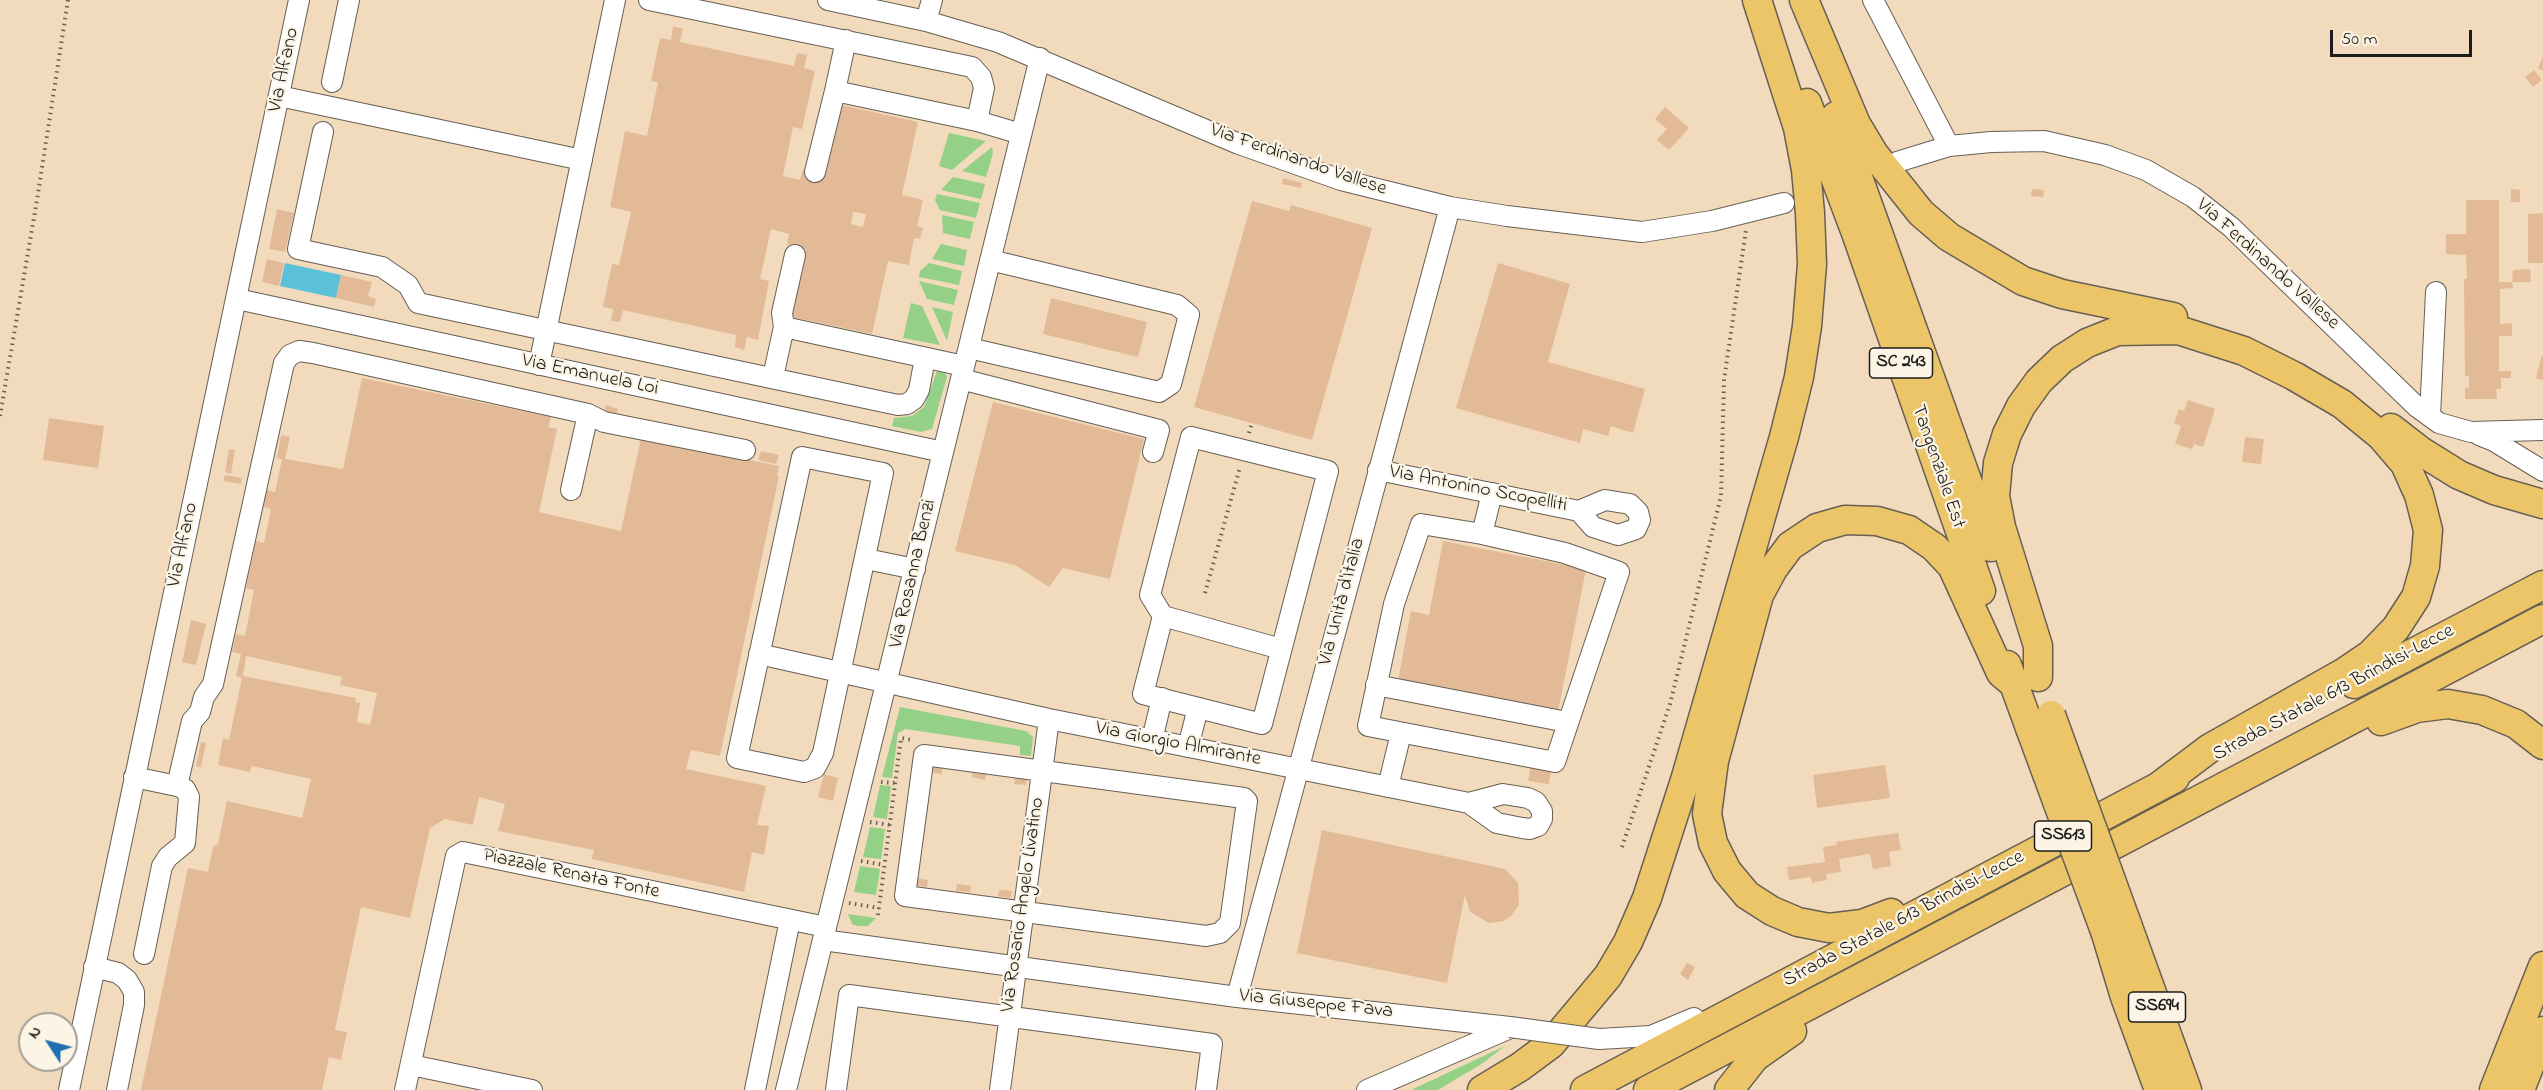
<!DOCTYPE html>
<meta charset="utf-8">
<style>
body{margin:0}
#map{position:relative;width:2543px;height:1090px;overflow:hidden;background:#f2dbbc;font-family:"Indie Flower",sans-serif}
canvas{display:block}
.north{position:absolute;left:18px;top:1012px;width:60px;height:60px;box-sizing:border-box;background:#fcf5e5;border:2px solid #a29e95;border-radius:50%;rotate:306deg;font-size:16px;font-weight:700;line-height:24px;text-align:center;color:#1c1c1c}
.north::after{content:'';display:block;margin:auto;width:21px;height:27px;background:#1f6fb2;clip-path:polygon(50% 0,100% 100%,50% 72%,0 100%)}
.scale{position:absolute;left:2330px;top:30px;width:142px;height:27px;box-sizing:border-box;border:3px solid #1c1c1c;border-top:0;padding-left:8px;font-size:18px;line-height:21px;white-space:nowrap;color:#1c1c1c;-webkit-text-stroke:4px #fcf5e5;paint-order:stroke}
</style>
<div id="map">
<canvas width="2543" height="1090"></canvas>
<div class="north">N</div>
<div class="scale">50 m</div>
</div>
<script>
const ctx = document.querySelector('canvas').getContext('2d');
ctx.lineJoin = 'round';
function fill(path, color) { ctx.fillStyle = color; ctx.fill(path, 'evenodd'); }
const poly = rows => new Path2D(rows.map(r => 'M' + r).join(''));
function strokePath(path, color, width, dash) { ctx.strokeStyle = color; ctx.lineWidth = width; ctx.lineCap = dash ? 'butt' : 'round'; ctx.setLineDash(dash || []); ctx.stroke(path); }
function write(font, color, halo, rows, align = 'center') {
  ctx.font = font + ' "Indie Flower",sans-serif'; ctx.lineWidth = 4.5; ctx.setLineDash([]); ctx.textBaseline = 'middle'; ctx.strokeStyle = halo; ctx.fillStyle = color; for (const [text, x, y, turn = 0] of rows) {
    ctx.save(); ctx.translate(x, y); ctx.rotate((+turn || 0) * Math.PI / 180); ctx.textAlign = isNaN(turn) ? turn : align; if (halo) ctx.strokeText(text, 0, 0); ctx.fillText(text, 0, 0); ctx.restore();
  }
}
fill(poly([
 [949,133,986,141,952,170,939,166],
 [992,147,993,153,986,177,962,171],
 [953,177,985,184,981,199,941,190],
 [937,194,980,203,976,218,940,210,935,200],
 [942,215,974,222,970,239,943,233],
 [941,244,967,250,964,266,932,259],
 [929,263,962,271,959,285,919,277,920,271],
 [919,281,958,290,954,305,927,299],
 [911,303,922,306,940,345,903,338],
 [932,307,953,312,947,341],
 [937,371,945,373,947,377,932,429,921,432,892,426,894,418,912,416,924,407],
 [900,707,1026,731,1033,737,1031,756,1020,755,1020,746,905,729,898,733,892,778,882,777],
 [880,785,891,786,887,819,873,817],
 [870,827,885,829,881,859,863,857],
 [860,866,880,869,876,895,854,892],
 [848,914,876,918,868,926,857,926,852,924],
 [1505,1046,1483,1063,1438,1090,1411,1090]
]), '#94d085');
fill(poly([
 [285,263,341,275,336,298,280,286]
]), '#5bc1d8');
fill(poly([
 [673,26,683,29,680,42,794,66,797,53,807,55,804,68,815,71,802,129,793,127,783,176,800,180,803,169,822,173,837,104,918,122,902,195,923,200,917,226,923,228,920,239,914,238,909,265,888,261,872,334,792,317,806,249,787,245,789,234,771,229,760,279,769,281,758,340,747,337,744,350,735,347,736,335,623,310,620,322,611,321,613,309,603,307,612,264,619,265,631,212,610,207,625,131,647,136,658,82,651,81,660,38,671,40],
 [853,212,866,214,863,227,851,224],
 [2543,57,2543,71,2538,68],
 [2534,70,2542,80,2533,87,2525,77],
 [1665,107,1689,128,1669,150,1657,140,1667,129,1655,119],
 [1283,178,1302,183,1301,188,1282,184],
 [2032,189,2044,190,2043,197,2031,196],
 [2511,189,2520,190,2520,202,2511,202],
 [2466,200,2499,200,2499,282,2512,282,2513,288,2500,289,2500,324,2512,323,2512,336,2499,336,2499,371,2511,371,2511,378,2501,378,2501,389,2496,389,2497,399,2465,399,2465,388,2469,388,2469,376,2465,376,2464,279,2467,279,2466,255,2446,254,2446,234,2466,234],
 [1252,201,1289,211,1291,205,1372,228,1312,440,1194,407],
 [277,209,294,213,285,252,269,249],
 [2543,213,2543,263,2528,263,2528,214],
 [267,259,284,263,279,286,262,282],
 [1498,263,1570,284,1548,362,1645,389,1633,433,1611,426,1608,436,1583,429,1580,443,1456,408],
 [2530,269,2531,282,2512,282,2513,270],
 [341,275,372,282,368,296,376,299,374,307,336,298],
 [1051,298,1147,322,1138,357,1043,334],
 [2542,355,2543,356,2543,380,2536,378],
 [362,378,551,417,548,427,557,429,539,512,621,531,641,438,779,466,777,476,779,476,720,756,691,750,686,769,766,786,757,825,769,826,764,855,752,852,744,892,592,859,594,850,498,831,505,804,479,797,473,825,445,819,430,828,410,918,361,907,335,1030,347,1032,341,1060,329,1057,322,1090,141,1090,188,868,208,872,213,847,218,844,227,801,302,818,311,779,252,766,250,772,218,765,223,738,229,740,242,678,236,676,241,654,232,652,236,634,245,636,254,590,246,588,256,541,264,543,271,509,263,507,266,490,275,492,282,459,277,458,281,435,290,437,285,459,343,469],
 [246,656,342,677,340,685,377,693,370,725,357,722,360,703,355,702,356,698,243,676],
 [2188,400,2215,409,2203,447,2194,444,2192,449,2175,444,2181,426,2174,423,2179,409,2184,411],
 [993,402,1144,439,1110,579,1063,568,1049,587,1015,565,955,551],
 [606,405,618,409,615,417,603,414],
 [49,418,104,426,98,468,43,460],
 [2245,437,2264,439,2261,464,2242,462],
 [229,449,235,450,231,474,225,472],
 [761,451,779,455,776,464,758,460],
 [225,475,242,478,241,484,223,481],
 [1443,541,1586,569,1558,712,1398,681,1411,611,1429,615],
 [191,620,206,624,196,665,182,662],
 [201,742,206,743,201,767,196,766],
 [1531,764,1551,770,1549,784,1528,781],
 [930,765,942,767,942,774,929,772],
 [1885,765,1890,798,1817,808,1813,775],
 [973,771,986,773,985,780,972,777],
 [824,774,838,778,833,801,818,797],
 [1015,777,1027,778,1026,785,1014,784],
 [1322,830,1505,869,1518,883,1519,905,1511,916,1504,921,1489,923,1470,912,1465,895,1447,983,1297,953],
 [1898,833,1901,850,1889,852,1891,866,1873,869,1870,854,1839,859,1841,872,1826,874,1827,880,1812,883,1811,877,1789,880,1787,867,1825,862,1823,847,1837,845,1836,842],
 [915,878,928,880,927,887,914,885],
 [957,884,971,886,970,892,956,891],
 [999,890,1012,891,1011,898,998,896],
 [1687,963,1695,967,1688,980,1680,974]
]), '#e2ba98');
const minor = poly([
 [649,0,972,67,981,77,984,88,977,121],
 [828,0,926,21,998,42,1239,144,1341,180,1450,207,1507,216,1642,232,1712,221,1784,203],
 [1873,0,1949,146],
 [926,21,932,0],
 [846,40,835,91,977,121,1021,134],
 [332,82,349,0],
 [279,96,582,160],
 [323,132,298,249,382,267,408,285,418,303,898,405,907,404,914,399,919,390,925,358],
 [1897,162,1949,146,1991,142,2044,141,2105,155,2146,170,2193,197,2231,227,2417,407,2439,423,2471,432,2543,430],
 [815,172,835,91],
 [237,299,943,452],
 [784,327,782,313,795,255],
 [969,348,1159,392,1171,384,1189,315,1177,305,990,260],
 [539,365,615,0],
 [773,377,784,327,964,366],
 [961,379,1159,430,1153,452],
 [2430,416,2436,292],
 [2479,435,2494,441,2543,471],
 [1191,437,1328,471,1262,724,1143,694,1163,616,1150,595,1191,437],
 [802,457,883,473,823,753,815,768,804,772,737,758,802,457],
 [1378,470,1579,511,1593,527,1618,535,1636,529,1640,520,1638,512,1630,504,1605,500,1579,511],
 [571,490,588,414],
 [1421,524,1482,534,1565,553,1619,572,1555,762,1368,726,1394,604,1421,524],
 [1482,534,1492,493],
 [866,559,915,569],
 [1163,616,1281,649],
 [759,654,1049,719,1469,803,1497,823,1522,828,1530,829,1538,826,1542,819,1542,811,1536,802,1528,798,1503,794,1469,803],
 [1376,685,1567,722],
 [1152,740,1162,698],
 [1188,747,1198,708],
 [924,755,1244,798,1247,801,1230,923,1220,933,1206,936,905,896,924,755],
 [134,777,177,786,185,789,189,797,185,843,168,857,162,866,144,954],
 [177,786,192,721,200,712,204,697,213,684,284,363,290,355,299,351,313,353,588,414,604,422,745,450],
 [1388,787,1401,733],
 [823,940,1237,997,1510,1027],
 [94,967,118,973,127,980,134,992,134,1005,117,1090],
 [1237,997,1450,207],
 [1599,1039,1651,1036,1694,1018],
 [411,1065,532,1090],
 [69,1090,299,0],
 [405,1090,456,856,463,852,826,927],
 [755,1090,790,920],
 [786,1090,1040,58],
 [836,1090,849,995,1212,1044,1206,1090],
 [1000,1090,1049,719],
 [1367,1090,1508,1029]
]);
const highway = poly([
 [1804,0,1856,124,1874,154,1921,213,1949,237,2023,281,2062,294,2173,317],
 [1807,103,1856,233,1981,591],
 [1836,116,1991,547],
 [2391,428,2422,452,2459,475,2494,490,2543,504],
 [2007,665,2030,728],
 [2038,677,2038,646,2001,527,1995,496,1998,463,2007,434,2021,406,2039,381,2062,359,2087,343,2117,331,2178,330,2244,351,2294,376,2342,404,2381,436,2405,464,2419,495,2428,530,2425,566,2416,597,2396,628,2371,654,2343,673,2210,748,2158,787],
 [2354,684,2543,585],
 [2381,721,2417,708,2448,704,2482,710,2516,724,2543,745],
 [1891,913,1862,924,1829,928,1798,922,1772,911,1747,895,1727,871,1713,843,1707,814,1714,761,1759,595,1773,569,1790,546,1817,528,1845,520,1877,521,1909,530,1934,547,1952,566,2001,673,2013,683],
 [2127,924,2187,1090],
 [2106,934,2125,997,2159,1090],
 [1482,1090,1520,1067,1551,1044,1608,976,1628,942,1647,898,1686,777,1784,437,1799,377,1807,326,1812,264,1810,213,1806,170,1798,128,1757,0],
 [1585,1090,2175,778],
 [1648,1090,2543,619],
 [1729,1090,1755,1057,1792,1031],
 [2494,1090,2543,966],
 [2520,1090,2543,1031]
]);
strokePath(minor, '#675f54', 22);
strokePath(highway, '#675f54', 31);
strokePath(poly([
 [0,416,37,200,68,0],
 [1249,433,1252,423],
 [1205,593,1240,467],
 [881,782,895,783],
 [870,822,890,825],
 [1622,847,1670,704,1721,496,1724,380,1746,230],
 [861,861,884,865],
 [849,903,879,908],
 [878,915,901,738,912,740]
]), '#675f54', 4, [1.5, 4.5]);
strokePath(minor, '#fff', 20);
strokePath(highway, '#edc569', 28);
const minorBridge = poly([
 [1510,1027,1599,1039]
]);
const highwayBridge = poly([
 [2051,715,2127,924],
 [2030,728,2106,934]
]);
strokePath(minorBridge, '#675f54', 22, []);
strokePath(highwayBridge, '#675f54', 31, []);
strokePath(minorBridge, '#fff', 20);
strokePath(highwayBridge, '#edc569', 28);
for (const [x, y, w] of [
 [1901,363,63],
 [2063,836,57],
 [2157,1007,57]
]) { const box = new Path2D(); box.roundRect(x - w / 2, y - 15, w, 30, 4.5); ctx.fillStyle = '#fcf5e5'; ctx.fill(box); strokePath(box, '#1c1c1c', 1.5); }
write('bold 18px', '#1c1c1c', null, [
 ["SC 243",1901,363],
 ["SS613",2063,836],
 ["SS694",2157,1007]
]);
write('20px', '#1c1c1c', '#fcf5e5', [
 ["Via Alfano",285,70,-78],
 ["Via Ferdinando Vallese",1298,161,19],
 ["Via Ferdinando Vallese",2267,265,42],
 ["Via Emanuela Loi",590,376,12],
 ["Tangenziale Est",1937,467,71],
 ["Via Antonino Scopelliti",1478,490,11],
 ["Via Alfano",184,545,-78],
 ["Via Rosanna Benzi",914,574,-77],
 ["Via Unità d'Italia",1343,602,-75],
 ["Strada Statale 613 Brindisi-Lecce",2334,694,-28],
 ["Via Giorgio Almirante",1178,745,11],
 ["Piazzale Renata Fonte",571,875,12],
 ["Via Rosario Angelo Livatino",1024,905,-82],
 ["Strada Statale 613 Brindisi-Lecce",1904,920,-28],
 ["Via Giuseppe Fava",1316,1005,6]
]);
</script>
